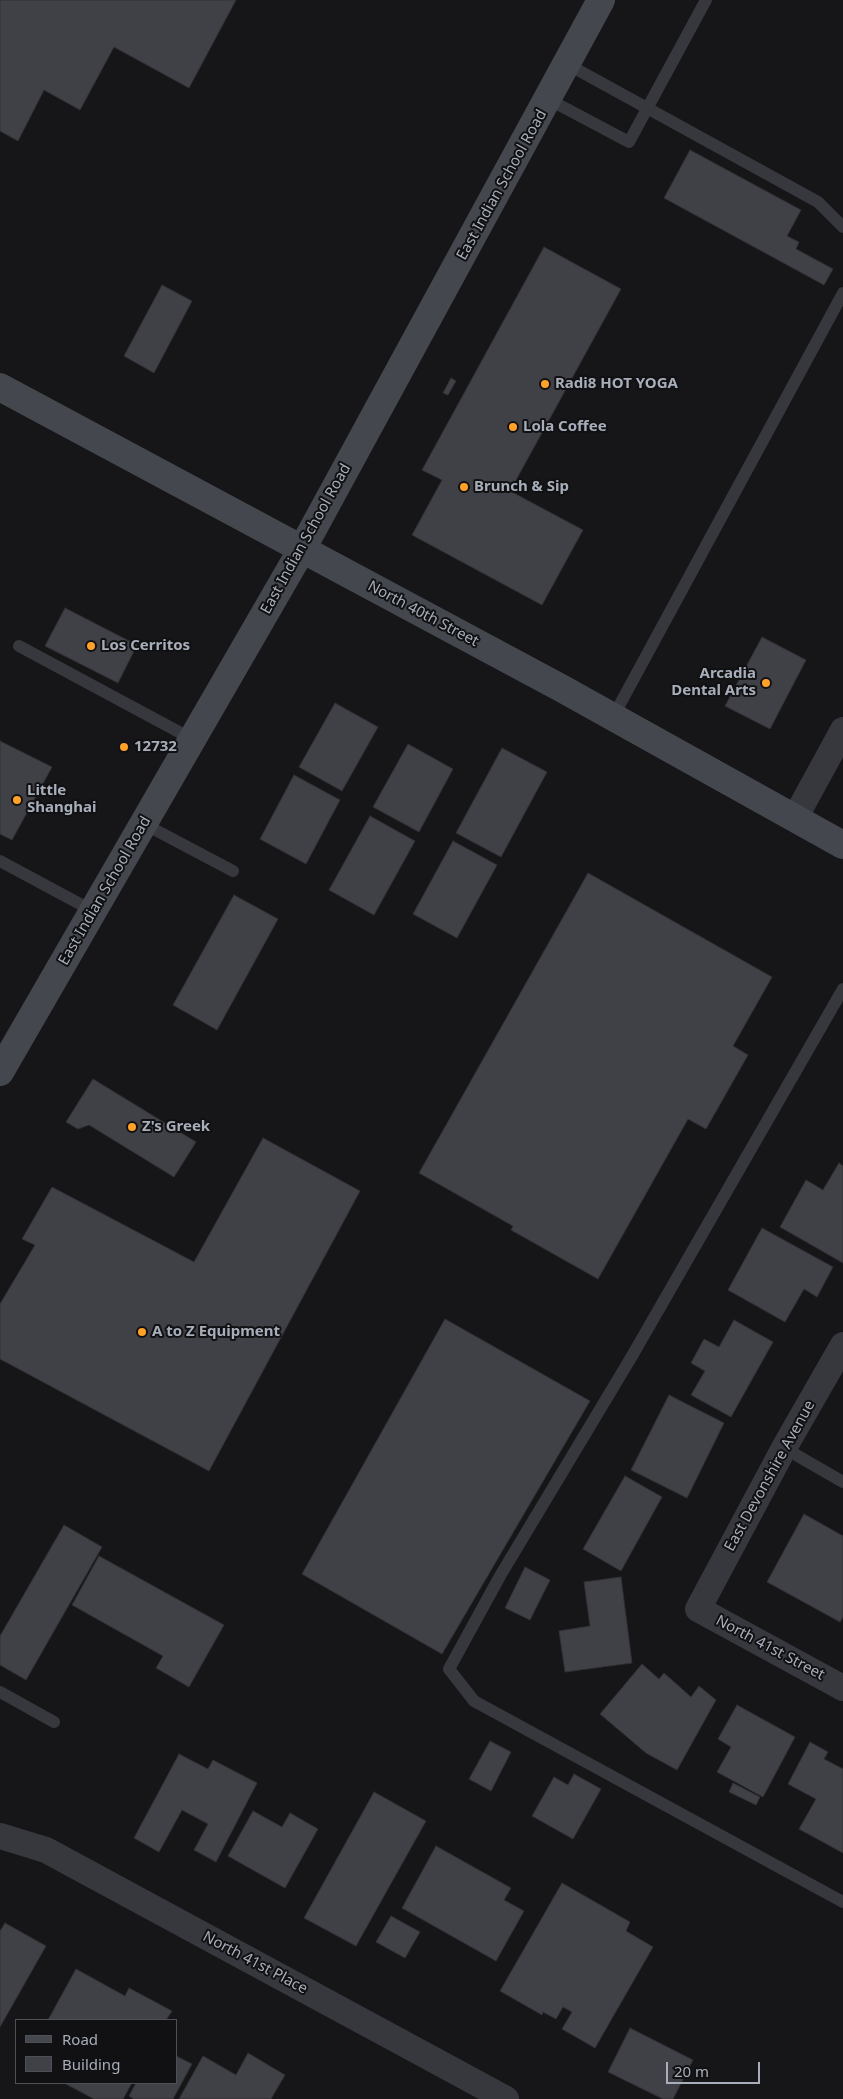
<!DOCTYPE html>
<style>
body{margin:0}
#map{position:relative;width:843px;height:2099px;overflow:hidden;background:#161618;font-family:"Noto Sans",sans-serif}
canvas{display:block}
.legend{position:absolute;left:15px;top:2019px;width:162px;height:65px;box-sizing:border-box;background:#111113;border:1px solid #4d5056;margin:0;padding:6px 9px;list-style:none;font-size:15px;color:#a7aeba}
.legend li{display:flex;align-items:center;gap:10px;height:25px}
.legend b{width:25px;border:1px solid #4d5056}
.scale{position:absolute;left:666px;top:2062px;width:94px;height:22px;box-sizing:border-box;border:2px solid #a7aeba;border-top:0;padding-left:6px;font-size:15px;line-height:18px;white-space:nowrap;color:#a7aeba;-webkit-text-stroke:4px #111113;paint-order:stroke}
</style>
<div id="map">
<canvas width="843" height="2099"></canvas>
<ul class="legend">
<li><b style="height:6px;background:#44484e"></b>Road</li>
<li><b style="height:14px;background:#404146"></b>Building</li>
</ul>
<div class="scale">20 m</div>
</div>
<script>
const ctx = document.querySelector('canvas').getContext('2d');
ctx.lineJoin = 'round';
function fill(path, color) { ctx.fillStyle = color; ctx.fill(path, 'evenodd'); }
const poly = rows => new Path2D(rows.map(r => 'M' + r).join(''));
function strokePath(path, color, width, dash) { ctx.strokeStyle = color; ctx.lineWidth = width; ctx.lineCap = dash ? 'butt' : 'round'; ctx.setLineDash(dash || []); ctx.stroke(path); }
function write(font, color, halo, rows, align = 'center') {
  ctx.font = font + ' "Noto Sans",sans-serif'; ctx.lineWidth = 4; ctx.setLineDash([]); ctx.textBaseline = 'middle'; ctx.strokeStyle = halo; ctx.fillStyle = color; for (const [text, x, y, turn = 0] of rows) {
    ctx.save(); ctx.translate(x, y); ctx.rotate((+turn || 0) * Math.PI / 180); ctx.textAlign = isNaN(turn) ? turn : align; if (halo) ctx.strokeText(text, 0, 0); ctx.fillText(text, 0, 0); ctx.restore();
  }
}
const building = poly([
 [0,0,236,0,189,88,114,47,80,110,44,90,18,141,0,131,0,0],
 [690,150,801,210,787,236,799,242,796,249,833,269,824,285,664,198,690,150],
 [544,247,621,289,510,491,583,530,542,605,412,535,442,480,422,470,544,247],
 [162,285,192,301,154,373,124,356,162,285],
 [451,378,456,381,448,395,443,393,451,378],
 [65,608,137,645,118,683,45,646,65,608],
 [762,637,806,660,770,729,725,706,762,637],
 [335,703,378,727,342,791,299,767,335,703],
 [0,741,52,767,12,840,0,834,0,741],
 [408,744,453,769,419,832,373,807,408,744],
 [502,748,547,772,501,857,456,833,502,748],
 [294,775,340,800,306,864,260,839,294,775],
 [370,816,415,841,374,915,329,890,370,816],
 [453,841,497,865,457,938,413,914,453,841],
 [588,873,772,977,733,1046,748,1055,706,1129,688,1119,598,1279,511,1230,513,1226,419,1173,588,873],
 [234,895,278,919,217,1030,173,1005,234,895],
 [93,1079,196,1142,174,1177,89,1125,78,1129,66,1122,93,1079],
 [263,1138,360,1191,209,1471,0,1359,0,1304,35,1245,22,1239,52,1187,194,1262,263,1138],
 [839,1163,843,1166,843,1263,780,1227,806,1180,823,1190,839,1163],
 [762,1228,833,1267,817,1297,804,1289,785,1322,728,1290,762,1228],
 [445,1319,590,1401,442,1654,302,1574,445,1319],
 [734,1320,773,1342,731,1417,691,1395,705,1371,691,1363,704,1339,719,1347,734,1320],
 [669,1395,724,1423,687,1498,631,1470,669,1395],
 [625,1476,662,1497,621,1571,583,1549,625,1476],
 [804,1514,843,1536,843,1617,840,1622,767,1582,804,1514],
 [64,1525,102,1547,26,1680,0,1665,0,1636,64,1525],
 [99,1556,224,1625,189,1687,156,1668,163,1656,72,1605,99,1556],
 [525,1567,550,1580,530,1620,505,1608,525,1567],
 [621,1577,632,1663,565,1672,559,1631,590,1626,584,1582,621,1577],
 [642,1664,659,1679,664,1673,691,1697,699,1686,716,1700,677,1770,646,1753,600,1714,642,1664],
 [737,1705,795,1737,763,1797,717,1772,731,1747,718,1739,737,1705],
 [490,1741,511,1752,491,1791,469,1779,490,1741],
 [810,1742,828,1752,824,1759,843,1769,843,1853,799,1829,816,1799,788,1784,810,1742],
 [179,1754,208,1769,213,1760,257,1783,216,1862,194,1850,208,1824,182,1810,159,1852,134,1838,179,1754],
 [574,1774,601,1789,573,1839,532,1816,554,1777,568,1785,574,1774],
 [733,1783,760,1797,756,1805,729,1792,733,1783],
 [374,1792,426,1821,356,1946,304,1918,374,1792],
 [253,1811,282,1827,290,1813,318,1829,285,1888,228,1856,253,1811],
 [436,1846,511,1888,504,1900,524,1911,496,1961,402,1908,436,1846],
 [562,1883,630,1922,626,1931,653,1947,595,2048,562,2029,572,2012,563,2007,556,2019,543,2012,542,2015,500,1991,562,1883],
 [391,1916,420,1932,405,1958,376,1942,391,1916],
 [5,1923,46,1946,0,2027,0,1931,5,1923],
 [76,1969,125,1996,129,1988,172,2011,166,2020,48,2020,76,1969],
 [630,2028,693,2060,673,2099,663,2099,608,2072,630,2028],
 [248,2053,285,2075,271,2099,179,2099,203,2056,236,2075,248,2053],
 [176,2056,192,2064,173,2099,134,2099,129,2096,136,2083,176,2083,176,2056],
 [64,2083,132,2083,123,2099,94,2099,64,2083]
]);
fill(building, '#404146');
strokePath(building, '#303035', 1);
strokePath(poly([
 [567,64,818,202,843,227],
 [548,99,629,142,706,0],
 [19,646,192,739],
 [613,717,843,293],
 [144,824,233,871],
 [0,861,93,911],
 [843,989,632,1356,500,1576,449,1669,474,1701,843,1902],
 [784,1448,843,1482],
 [0,1692,54,1722]
]), '#37383e', 12);
strokePath(poly([
 [795,818,843,730],
 [843,1345,784,1448,698,1609,843,1688],
 [0,1836,46,1850,506,2099]
]), '#37383e', 26);
strokePath(poly([
 [0,387,561,688,843,845],
 [0,1072,302,549,601,0]
]), '#44484e', 28);
for (const [x, y, r, color] of [
 [545,384,5,"#ffa227"],
 [513,427,5,"#ffa227"],
 [464,487,5,"#ffa227"],
 [91,646,5,"#ffa227"],
 [766,683,5,"#ffa227"],
 [124,747,5,"#ffa227"],
 [17,800,5,"#ffa227"],
 [132,1127,5,"#ffa227"],
 [142,1332,5,"#ffa227"]
]) { const dot = new Path2D(); dot.arc(x, y, r, 0, 2 * Math.PI); ctx.fillStyle = color; ctx.fill(dot); strokePath(dot, '#111113', 2); }
write('15px', '#a7aeba', '#111113', [
 ["East Indian School Road",502,185,-61],
 ["East Indian School Road",306,539,-61],
 ["North 40th Street",423,614,28],
 ["East Indian School Road",105,891,-60],
 ["East Devonshire Avenue",770,1476,-61],
 ["North 41st Street",770,1648,28],
 ["North 41st Place",255,1963,28]
]);
write('bold 15px', '#a7aeba', '#111113', [
 ["Radi8 HOT YOGA",555,384],
 ["Lola Coffee",523,427],
 ["Brunch & Sip",474,487],
 ["Los Cerritos",101,646],
 ["Arcadia",756,674,"right"],
 ["Dental Arts",756,691,"right"],
 ["12732",134,747],
 ["Little",27,791],
 ["Shanghai",27,808],
 ["Z's Greek",142,1127],
 ["A to Z Equipment",152,1332]
], 'left');
</script>
